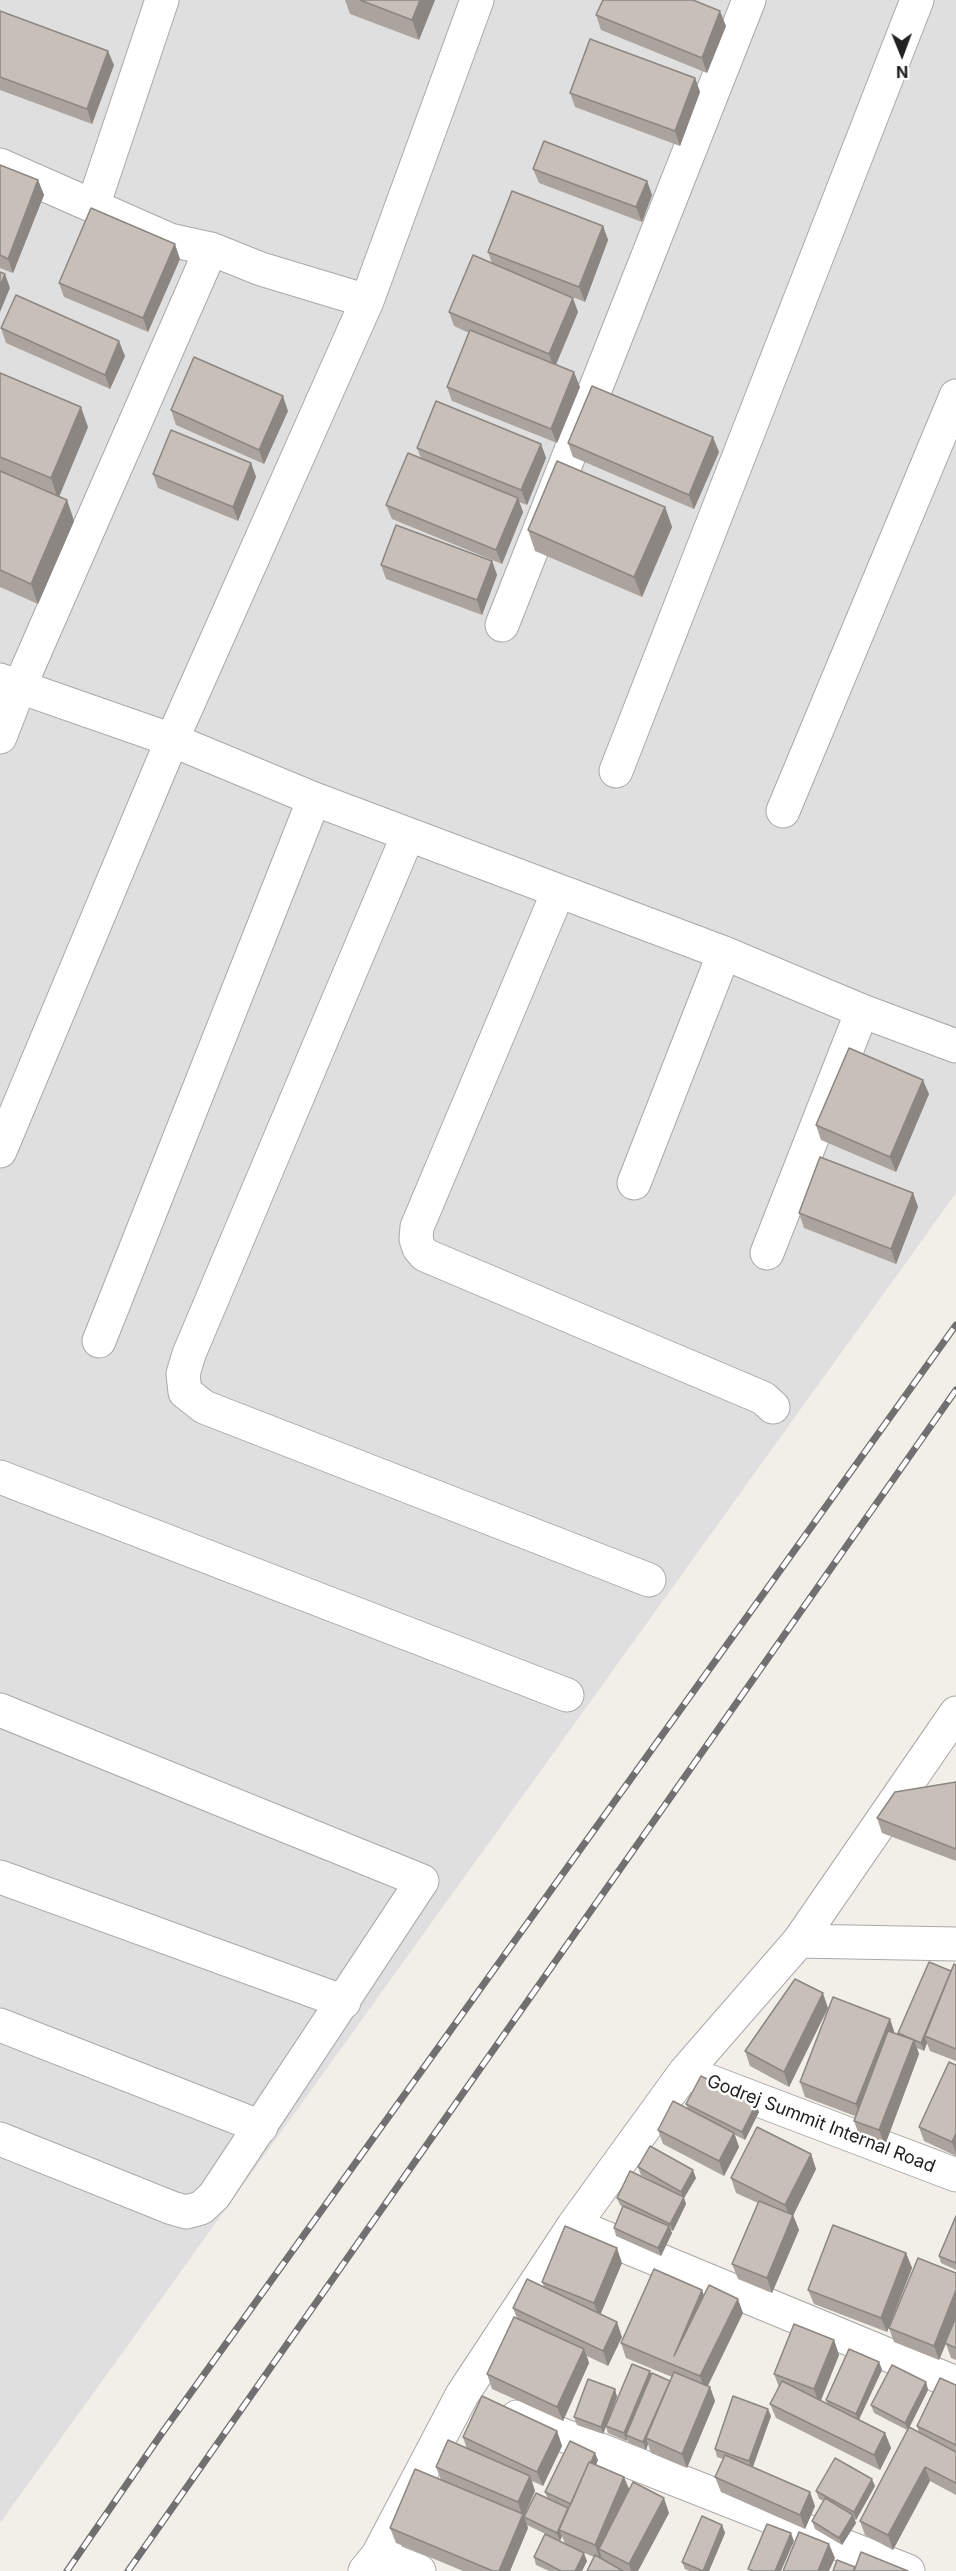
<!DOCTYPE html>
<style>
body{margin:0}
#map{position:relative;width:956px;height:2571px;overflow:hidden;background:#f2efe9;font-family:Inter,sans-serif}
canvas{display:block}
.north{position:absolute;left:872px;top:24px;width:60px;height:60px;-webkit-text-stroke:4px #fff;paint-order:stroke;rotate:179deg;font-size:16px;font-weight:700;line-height:24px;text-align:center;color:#222}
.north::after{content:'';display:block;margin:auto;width:21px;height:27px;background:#222;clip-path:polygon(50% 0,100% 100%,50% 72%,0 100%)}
</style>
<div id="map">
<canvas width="956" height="2571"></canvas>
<div class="north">N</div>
</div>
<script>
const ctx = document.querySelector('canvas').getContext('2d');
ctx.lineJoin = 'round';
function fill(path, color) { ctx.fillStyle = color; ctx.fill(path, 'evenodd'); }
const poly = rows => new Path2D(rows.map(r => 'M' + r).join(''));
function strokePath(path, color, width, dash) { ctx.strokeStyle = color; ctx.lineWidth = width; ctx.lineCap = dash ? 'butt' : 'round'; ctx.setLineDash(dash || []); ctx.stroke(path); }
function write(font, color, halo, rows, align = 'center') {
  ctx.font = font + ' Inter,sans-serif'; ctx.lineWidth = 5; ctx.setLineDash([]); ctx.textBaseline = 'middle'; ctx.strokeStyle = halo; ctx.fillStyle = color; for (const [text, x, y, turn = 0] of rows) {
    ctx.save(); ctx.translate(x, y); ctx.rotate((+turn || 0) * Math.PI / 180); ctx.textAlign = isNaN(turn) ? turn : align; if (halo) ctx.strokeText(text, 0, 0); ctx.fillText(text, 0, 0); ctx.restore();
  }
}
fill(poly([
 [0,0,956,0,956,1193,0,2523]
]), '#e0dfdf');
const minor = poly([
 [0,165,170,240,211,249,261,269,367,301],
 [93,206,162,0],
 [502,625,749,0],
 [0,680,172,740,314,799,724,953,862,1011,956,1046],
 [0,737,19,688,211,249],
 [616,771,917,0],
 [783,811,956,396],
 [408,835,189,1354,183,1374,185,1392,204,1407,649,1580],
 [558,892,417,1227,416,1239,419,1248,425,1255,763,1398,773,1407],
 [0,1151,172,740,367,301,477,0],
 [634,1183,724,953],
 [767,1253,862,1011],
 [99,1341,314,799],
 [0,1477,567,1695],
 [0,1710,422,1881,214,2196,201,2208,186,2212,172,2208,0,2139],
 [0,1877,344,2002],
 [799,1941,956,1944],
 [0,2025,261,2127],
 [685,2072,956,2175],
 [574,2225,956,2383],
 [517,2417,908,2571],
 [378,2555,419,2571],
 [365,2571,378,2555,462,2395,574,2225,685,2072,799,1941,956,1713]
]);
strokePath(minor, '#a9a9a9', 35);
strokePath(minor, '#fff', 33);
const rail = poly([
 [67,2571,162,2433,956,1325],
 [128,2571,956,1390]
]);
strokePath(rail, '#707070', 7);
strokePath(rail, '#fff', 4.5, [14]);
fill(poly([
 [345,0,435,0,419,40,350,14],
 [0,11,114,65,92,124,0,90],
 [596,15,726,26,707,73,601,30],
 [695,78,700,92,680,146,575,107,570,93],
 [0,165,38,180,44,195,13,273,0,268],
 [533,169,647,181,652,195,642,222,539,183],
 [603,226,608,240,585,302,570,296,578,312,556,365,580,387,557,443,452,401,447,387,469,333,454,326,449,312,492,263,488,252],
 [180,259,148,332,64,297,59,283],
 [1,328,125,356,110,389,6,343],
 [0,373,88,427,59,497,67,500,74,521,38,604,0,587],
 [171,410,288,411,264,464,176,425],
 [568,443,719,452,694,509,573,457],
 [541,444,546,458,527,505,519,502,523,512,502,564,392,519,386,505,421,458,417,448],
 [251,463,256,477,238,521,158,488,153,474],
 [665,507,672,527,642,597,535,551,528,530],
 [492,561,497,575,482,615,386,579,381,565],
 [929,1094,896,1172,821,1140,816,1125],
 [913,1193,918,1207,896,1264,804,1228,799,1213],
 [956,1782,956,1861,882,1833,877,1818],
 [956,1965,956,2061,930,2051,927,2043,924,2051,917,2048,919,2054,885,2145,859,2135,854,2121,855,2116,805,2097,800,2082,890,2019,894,2033,899,2035,898,2033],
 [828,2008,789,2087,750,2066,745,2051],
 [956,2065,956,2156,924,2141,919,2127],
 [686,2104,759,2112,745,2140,735,2135,739,2147,724,2176,663,2144,658,2130,688,2109],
 [811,2154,816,2169,793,2215,799,2230,772,2293,738,2279,732,2264,758,2203,736,2193,731,2178],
 [638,2167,696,2178,684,2198,686,2204,673,2231,670,2230,672,2233,661,2256,616,2236,614,2228,623,2207,620,2205,617,2198,654,2182,641,2175],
 [956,2216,956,2270,941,2263,939,2256],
 [906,2253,912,2268,887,2332,814,2304,808,2290],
 [622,2263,600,2315,622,2337,608,2366,587,2356,589,2363,563,2421,492,2389,487,2374,517,2318,513,2308,544,2287,542,2282],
 [956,2273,956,2360,951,2358,946,2344,939,2360,894,2342,889,2328],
 [702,2290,704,2295,743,2313,708,2386,710,2387,715,2401,687,2468,651,2453,648,2444,646,2450,628,2442,627,2439,626,2441,608,2433,606,2427,603,2434,577,2425,574,2417,615,2389,617,2397,612,2410,650,2371,651,2376,670,2381,672,2377,626,2358,621,2343],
 [834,2340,839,2355,821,2401,828,2405,826,2400,879,2362,882,2370,859,2420,885,2433,891,2448,880,2470,776,2418,770,2404,779,2387,774,2374],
 [926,2382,928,2390,909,2428,919,2433,917,2426,956,2385,956,2495,930,2481,893,2550,865,2535,860,2521,907,2430,874,2413,871,2405],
 [771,2416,753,2467,815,2506,805,2529,721,2492,715,2477,723,2459,717,2457,715,2449],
 [557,2431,562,2446,543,2486,532,2481,535,2491,524,2516,524,2517,548,2499,545,2492,598,2460,596,2465,629,2490,669,2513,638,2571,587,2571,594,2557,568,2546,587,2561,582,2571,549,2571,536,2565,534,2557,565,2544,562,2536,560,2541,527,2525,528,2528,510,2571,463,2571,396,2543,390,2528,441,2480,436,2467,467,2449,463,2437],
 [875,2486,856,2520,854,2519,856,2523,842,2545,815,2529,812,2521,824,2501,819,2499,816,2491],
 [722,2525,725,2533,709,2571,689,2571,685,2569,682,2562]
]), '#aba49e');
fill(poly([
 [420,0,435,0,419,40,412,20],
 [720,11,726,26,707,73,702,58],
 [108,51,114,65,92,124,87,109],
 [695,78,700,92,680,146,675,131],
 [38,180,44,195,13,273,8,259],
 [647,181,652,195,642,222,636,207],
 [603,226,608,240,585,302,579,287],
 [175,244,180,259,148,332,143,318],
 [5,274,10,288,0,312,0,286],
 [573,298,578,312,554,369,549,354],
 [119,341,125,356,110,389,105,375],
 [574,372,580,387,557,443,551,429],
 [283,396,288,411,264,464,259,450],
 [81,407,88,427,58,499,51,478],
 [713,437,719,452,694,509,689,495],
 [541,444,546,458,527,505,521,490],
 [251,463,256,477,238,521,233,507],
 [518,498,523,512,502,564,496,550],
 [67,500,74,521,38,604,31,584],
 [665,507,672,527,642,597,634,577],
 [492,561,497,575,482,615,477,600],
 [923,1080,929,1094,896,1172,890,1157],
 [913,1193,918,1207,896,1264,891,1249],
 [951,1971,925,2036,927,2043,924,2051,921,2043],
 [823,1993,828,2008,789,2087,784,2072],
 [890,2019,895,2034,861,2119,856,2104],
 [914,2040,919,2054,885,2145,879,2130],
 [756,2104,759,2112,745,2140,742,2132],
 [734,2133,739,2147,724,2176,719,2161],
 [956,2133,956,2153,952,2142],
 [811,2154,816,2169,791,2220,785,2205],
 [693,2170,696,2178,684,2198,686,2204,673,2231,670,2224,683,2198,681,2192],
 [793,2215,799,2230,772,2293,767,2278],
 [669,2226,672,2233,661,2256,658,2248],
 [617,2248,622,2263,599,2318,594,2303],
 [906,2253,912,2268,887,2332,881,2318],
 [702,2290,707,2305,674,2356],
 [956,2290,956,2318,939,2360,934,2346],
 [738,2299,743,2313,705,2391,700,2376],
 [617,2322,622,2337,608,2366,603,2351],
 [834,2340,839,2355,819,2404,814,2389],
 [584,2349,589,2363,563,2421,557,2407],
 [879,2362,882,2370,858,2421,856,2414],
 [650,2371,653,2379,626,2435,627,2439,626,2441,624,2433],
 [670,2381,646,2438,648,2444,646,2450,643,2442],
 [926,2382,928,2390,908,2430,905,2423],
 [710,2387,715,2401,687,2468,682,2454],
 [615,2389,617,2397,603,2434,601,2427],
 [768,2409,771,2416,752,2469,749,2461],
 [557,2431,562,2446,543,2486,537,2472],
 [885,2433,891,2448,880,2470,874,2455],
 [595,2453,598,2460,574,2512,571,2504],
 [925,2467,930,2481,893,2550,888,2535],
 [530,2476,535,2491,524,2516,528,2528,510,2571,499,2571,522,2515,518,2502],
 [624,2477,630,2491,599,2549,601,2556,600,2559,595,2545],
 [872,2479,875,2486,856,2520,854,2512],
 [810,2492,815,2506,805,2529,800,2515],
 [664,2498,669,2513,638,2571,631,2571,629,2564],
 [568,2508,559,2530,562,2536,560,2541,557,2533],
 [853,2515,856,2523,842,2545,839,2538],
 [722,2525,725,2533,709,2571,704,2571],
 [791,2533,794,2541,781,2571,775,2571],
 [829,2544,835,2558,829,2571,818,2571],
 [584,2553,587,2561,582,2571,575,2571]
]), '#8b8681');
const building = poly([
 [360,0,420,0,412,20,360,0],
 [603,0,693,0,720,11,702,58,596,15,603,0],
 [0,11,108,51,87,109,0,77,0,11],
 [590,39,695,78,675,131,570,93,590,39],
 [544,141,647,181,636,207,533,169,544,141],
 [0,165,38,180,8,259,0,255,0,165],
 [512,191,603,226,579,287,488,252,512,191],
 [91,208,175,244,143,318,59,283,91,208],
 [473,255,573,298,549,354,449,312,473,255],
 [0,272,5,274,0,286,0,272],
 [16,295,119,341,105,375,1,328,16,295],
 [470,330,574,372,551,429,447,387,470,330],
 [194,357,283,396,259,450,171,410,194,357],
 [0,373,81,407,51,478,0,457,0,373],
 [592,386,713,437,689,495,568,443,592,386],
 [436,401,541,444,521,490,417,448,436,401],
 [171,430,251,463,233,507,153,474,171,430],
 [408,453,518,498,496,550,386,505,408,453],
 [557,461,665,507,634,577,528,530,557,461],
 [0,471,67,500,31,584,0,570,0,471],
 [396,525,492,561,477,600,381,565,396,525],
 [849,1048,923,1080,890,1157,816,1125,849,1048],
 [820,1157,913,1193,891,1249,799,1213,820,1157],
 [956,1782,956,1849,877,1818,895,1792,956,1782],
 [929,1962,951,1971,921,2043,898,2033,929,1962],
 [954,1964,956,1965,956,2049,925,2036,954,1964],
 [795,1979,823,1993,784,2072,745,2051,795,1979],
 [833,1997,890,2019,856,2104,800,2082,833,1997],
 [888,2031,914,2040,879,2130,854,2121,888,2031],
 [949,2062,956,2065,956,2133,952,2142,919,2127,949,2062],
 [701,2076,756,2104,742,2132,686,2104,701,2076],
 [673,2101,734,2133,719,2161,658,2130,673,2101],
 [757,2127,811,2154,785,2205,731,2178,757,2127],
 [650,2146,693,2170,681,2192,638,2167,650,2146],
 [630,2171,684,2197,670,2224,617,2198,630,2171],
 [759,2201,793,2215,767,2278,732,2264,759,2201],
 [623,2206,669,2226,658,2248,614,2228,623,2206],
 [956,2216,956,2263,939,2256,956,2216],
 [833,2225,906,2253,881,2318,808,2290,833,2225],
 [565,2226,617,2248,594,2303,542,2282,565,2226],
 [918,2258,956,2273,956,2290,934,2346,889,2328,918,2258],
 [654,2269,702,2290,674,2356,709,2285,738,2299,700,2376,621,2343,654,2269],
 [527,2279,617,2322,603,2351,513,2308,527,2279],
 [514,2317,584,2349,557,2407,487,2374,514,2317],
 [956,2317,956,2348,945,2343,956,2317],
 [794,2324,834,2340,814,2389,774,2374,794,2324],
 [849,2349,879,2362,856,2414,826,2400,849,2349],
 [632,2364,650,2371,624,2433,606,2426,632,2364],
 [892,2365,926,2382,905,2423,871,2405,892,2365],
 [674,2372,710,2387,682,2454,646,2438,674,2372],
 [652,2373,670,2381,643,2442,626,2435,652,2373],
 [940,2378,956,2385,956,2445,917,2426,940,2378],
 [588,2379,615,2389,601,2427,574,2417,588,2379],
 [782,2381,885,2433,874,2455,770,2404,782,2381],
 [482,2396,557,2431,537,2472,463,2437,482,2396],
 [733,2396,768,2409,749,2461,715,2449,733,2396],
 [909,2427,956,2452,956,2483,925,2467,888,2535,860,2521,909,2427],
 [448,2440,530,2476,518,2502,436,2467,448,2440],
 [570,2441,595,2453,591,2462,589,2462,571,2504,545,2492,570,2441],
 [725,2455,810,2492,800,2515,715,2477,725,2455],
 [835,2458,872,2479,854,2512,816,2491,835,2458],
 [589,2462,624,2477,595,2545,559,2530,589,2462],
 [415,2469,523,2514,499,2571,493,2571,390,2528,415,2469],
 [633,2482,664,2498,629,2564,599,2549,633,2482],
 [536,2493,568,2508,557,2533,524,2517,536,2493],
 [825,2498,853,2515,839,2538,812,2521,825,2498],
 [702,2516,722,2525,703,2571,682,2562,702,2516],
 [767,2524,791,2533,775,2571,753,2571,748,2569,767,2524],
 [799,2532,829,2544,818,2571,783,2571,799,2532],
 [545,2534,584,2553,575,2571,561,2571,534,2557,545,2534],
 [861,2552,908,2571,854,2571,861,2552],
 [595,2555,623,2571,587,2571,595,2555],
 [837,2560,855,2567,853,2571,833,2571,837,2560]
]);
fill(building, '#c7bfb8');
strokePath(building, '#8b8681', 1.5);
write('18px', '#222', '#fff', [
 ["Godrej Summit Internal Road",821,2124,21]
]);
</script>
